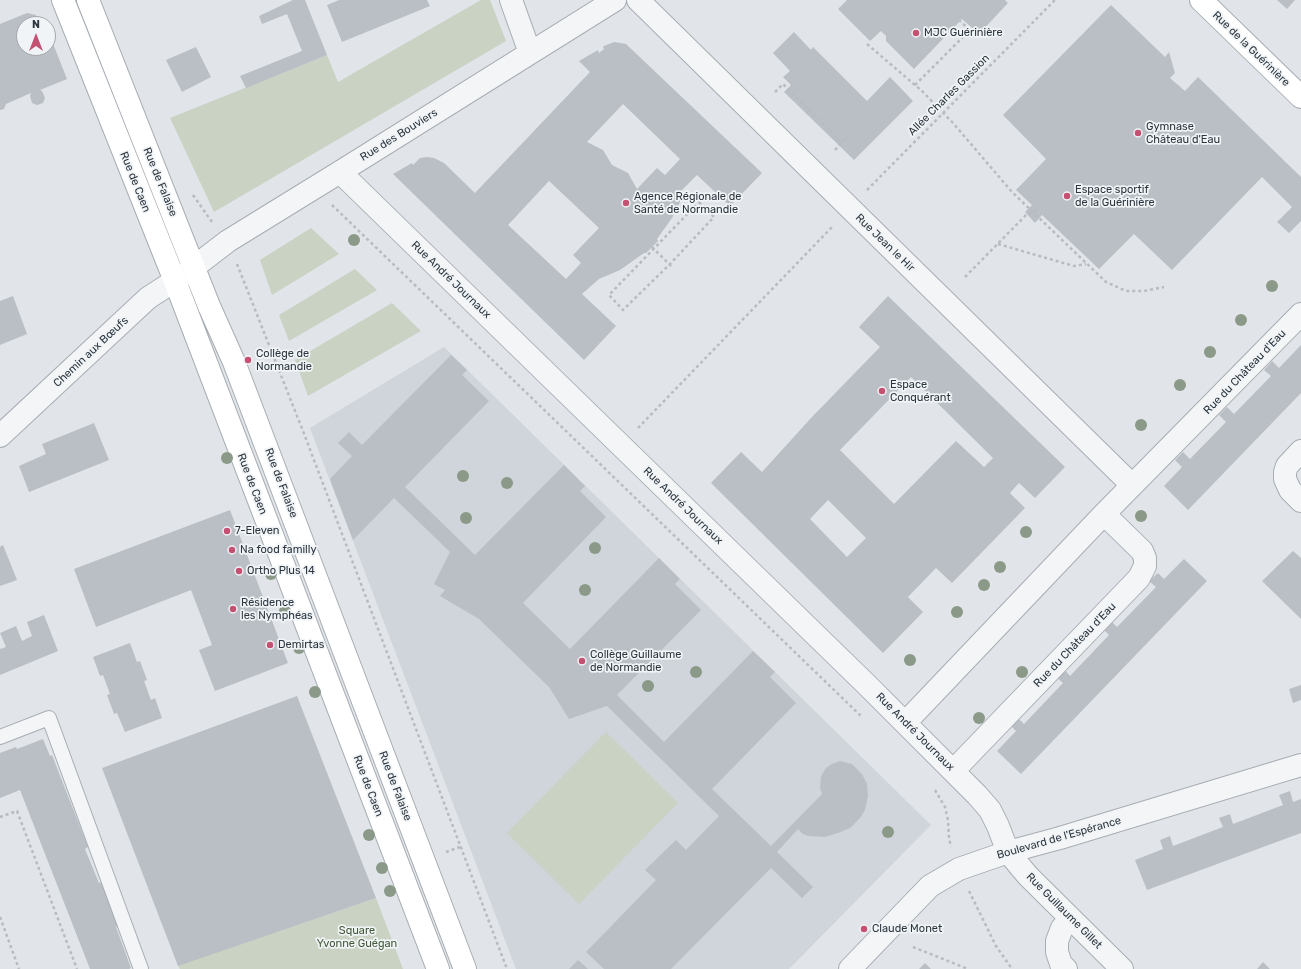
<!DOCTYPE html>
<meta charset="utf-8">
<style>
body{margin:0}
#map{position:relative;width:1301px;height:969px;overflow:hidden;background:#e1e5e9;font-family:Rubik,sans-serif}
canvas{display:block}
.north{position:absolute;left:16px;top:16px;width:40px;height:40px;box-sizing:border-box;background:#f1f4f6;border:1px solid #a2a8ad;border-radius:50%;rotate:0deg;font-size:11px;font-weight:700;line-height:16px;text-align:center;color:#2b353f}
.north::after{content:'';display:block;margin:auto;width:14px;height:18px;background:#c45072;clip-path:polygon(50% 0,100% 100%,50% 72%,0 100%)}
</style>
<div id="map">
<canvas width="1301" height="969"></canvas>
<div class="north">N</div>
</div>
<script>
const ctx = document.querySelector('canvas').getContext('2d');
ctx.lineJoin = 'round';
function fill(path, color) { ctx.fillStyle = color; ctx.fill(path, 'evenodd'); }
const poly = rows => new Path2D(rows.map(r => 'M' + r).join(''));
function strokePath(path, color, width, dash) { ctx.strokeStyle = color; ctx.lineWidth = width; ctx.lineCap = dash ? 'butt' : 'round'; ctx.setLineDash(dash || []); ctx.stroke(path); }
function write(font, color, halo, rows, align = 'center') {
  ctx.font = font + ' Rubik,sans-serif'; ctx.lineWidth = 3.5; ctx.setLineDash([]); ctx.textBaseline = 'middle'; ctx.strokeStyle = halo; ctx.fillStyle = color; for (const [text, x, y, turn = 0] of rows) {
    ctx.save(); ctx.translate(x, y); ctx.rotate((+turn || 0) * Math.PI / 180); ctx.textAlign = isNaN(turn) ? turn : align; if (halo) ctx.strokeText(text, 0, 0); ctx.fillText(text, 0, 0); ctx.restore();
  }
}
fill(poly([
 [444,347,931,825,789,969,516,969,310,428]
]), '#cfd5da');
fill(poly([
 [481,0,490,0,506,41,214,212,170,118,327,55,338,82],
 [311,228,339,254,272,295,260,260],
 [355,269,377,290,289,341,279,315],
 [392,303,421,331,308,396,295,360],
 [606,732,678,803,579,904,507,833],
 [376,898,403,969,180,969,178,965]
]), '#c9d2c3');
fill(poly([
 [293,0,305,0,327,55,246,88,240,76,302,51,287,14,262,24,259,16],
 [339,0,427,0,430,6,342,42,327,5],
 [847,0,1005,0,1008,3,979,34,962,19,914,69,886,41,886,36,881,31,870,41,838,9],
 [1277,0,1295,0,1287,9],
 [1111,5,1165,57,1169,52,1175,73,1170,78,1185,91,1198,77,1301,177,1301,221,1289,233,1277,222,1292,207,1262,177,1172,270,1134,234,1099,269,1042,215,1035,223,1025,212,1032,205,1016,190,1046,159,1003,115],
 [27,13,36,15,41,24,24,24,24,48,48,48,48,31,67,79,40,90,42,91,45,98,43,103,37,105,32,103,30,96,31,93,6,104,4,109,0,110,0,24],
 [794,32,811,50,813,47,867,101,890,77,913,101,854,160,784,92,791,85,783,77,790,71,773,53],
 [614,42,626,44,762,173,730,206,697,175,681,191,683,193,681,200,672,218,657,239,658,241,646,253,644,253,620,270,599,279,582,294,616,326,584,360,393,174,412,163,413,165,420,158,427,157,434,158,444,163,475,193,590,72,579,61,598,50,599,53,604,49,603,47,604,46],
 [623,104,680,159,665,175,657,168,637,189,628,173,612,165,603,150,587,142],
 [549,181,599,228,573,255,581,263,566,279,508,225],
 [196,47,211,77,182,92,166,60],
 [13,296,27,334,0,345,0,301],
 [888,296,1065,467,1035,498,1019,483,1010,493,1025,508,952,583,936,568,908,597,923,612,883,653,711,483,741,452,762,472,811,418,880,347,859,327],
 [911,377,993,458,984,467,956,441,894,504,840,450],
 [828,500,866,538,847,557,810,519],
 [1301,345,1301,393,1188,510,1164,486,1182,467,1175,460,1183,452,1190,459,1226,422,1219,415,1227,407,1234,414,1271,376,1264,370,1272,361,1279,368],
 [451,355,467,370,462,375,489,401,405,487,475,555,564,465,585,486,580,491,606,517,523,603,570,649,659,558,680,579,675,584,701,610,617,695,664,742,753,651,775,672,770,677,796,703,712,789,771,846,822,794,820,788,821,776,826,768,832,764,840,761,852,764,862,774,867,784,868,796,865,810,860,818,850,828,838,833,825,837,808,836,803,834,798,829,777,852,813,887,802,898,771,868,671,969,604,969,586,952,656,880,645,870,676,840,686,850,719,816,607,706,569,719,549,687,479,619,440,596,445,590,434,584,450,552,394,498,353,540,332,485,330,479,352,456,338,443,349,432,362,445],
 [94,423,109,460,29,492,19,466,46,454,42,444],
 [230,510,288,663,215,691,199,650,212,645,191,590,96,627,74,569],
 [3,545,17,580,0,586,0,547],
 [1293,551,1301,558,1301,619,1262,581],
 [1184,559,1207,581,1021,774,997,751,1016,731,1010,725,1017,717,1024,724,1063,683,1056,677,1064,669,1070,676,1109,635,1103,629,1111,621,1117,627,1156,587,1149,581,1158,573,1164,579],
 [44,615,58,651,0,675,0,649,6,647,0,633,16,626,22,641,32,636,27,622],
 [130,643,137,662,140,661,147,680,144,681,151,700,155,698,162,718,125,732,117,713,114,714,107,695,110,694,103,675,100,676,93,657],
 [1301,685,1301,700,1293,703,1289,689],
 [297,696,376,898,178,966,102,768],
 [43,739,50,756,52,755,88,847,85,849,99,883,101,882,118,926,116,927,131,968,129,969,90,969,20,790,0,798,0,753,16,747,17,749],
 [1290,791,1293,802,1301,799,1301,833,1147,890,1135,860,1163,849,1160,840,1170,836,1173,846,1223,827,1219,818,1230,814,1233,824,1283,805,1279,795],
 [578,960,588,969,569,969],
 [1263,962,1270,969,1257,969],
 [925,963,931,969,919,969]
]), '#b9bfc5');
const service = poly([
 [0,737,49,718,141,969]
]);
const minor = poly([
 [511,0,530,53],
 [638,0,1132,485],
 [340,172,867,685,977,795,990,810,998,826,1008,852,1028,876,1122,969],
 [185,274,228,241,340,172,615,0],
 [1301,451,1287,466,1285,472,1285,479,1290,490,1301,501],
 [905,723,1104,514,1301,314],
 [953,771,1139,578,1145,566,1145,558,1142,551,1104,514],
 [850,969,930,886,959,869,1008,852,1060,838,1301,765],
 [1066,969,1061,964,1057,952,1057,941,1062,928,1071,920]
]);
const tertiary = poly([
 [0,436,148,298,185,274]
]);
const secondary = poly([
 [63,0,175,281,438,969],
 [88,0,209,306,234,362,465,969],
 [1201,0,1301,97]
]);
strokePath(service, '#a7adb3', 16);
strokePath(minor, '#a7adb3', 24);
strokePath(tertiary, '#a7adb3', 24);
strokePath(secondary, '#a7adb3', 24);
strokePath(poly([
 [867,44,922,91,953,123,1012,192,1106,282,1126,291,1144,291,1164,287],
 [915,85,970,30,960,21],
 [775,92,783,84,842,143],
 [835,150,851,133],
 [867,190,1055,0],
 [193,195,212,222],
 [699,202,714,217,670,264,623,310,609,295,699,202],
 [332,205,862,717],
 [998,244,1074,266,1086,264],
 [652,247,672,267],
 [237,264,303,431,507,969],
 [965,277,1027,214,1034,213,1037,210],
 [638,428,833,226],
 [935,790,945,807,948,820,949,838,951,847],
 [0,817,17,811,77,969],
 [446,852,460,847],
 [969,891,996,946,1012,969],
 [0,917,19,969],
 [913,947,968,969]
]), '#b8bbc0', 2.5, [3, 3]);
strokePath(service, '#f4f5f7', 14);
strokePath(minor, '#f4f5f7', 22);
strokePath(tertiary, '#f4f5f7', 22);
strokePath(secondary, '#fff', 22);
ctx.fillStyle = '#8b9988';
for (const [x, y] of [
 [354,240],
 [1272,286],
 [1241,320],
 [1210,352],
 [1180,385],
 [1141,425],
 [227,458],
 [463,476],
 [507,483],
 [1141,516],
 [466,518],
 [1026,532],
 [595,548],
 [1000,567],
 [271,574],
 [984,585],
 [585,590],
 [285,611],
 [957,612],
 [299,648],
 [910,660],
 [696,672],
 [1022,672],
 [648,686],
 [315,692],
 [979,718],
 [888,832],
 [369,835],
 [382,868],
 [390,891]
]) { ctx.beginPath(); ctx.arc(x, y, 6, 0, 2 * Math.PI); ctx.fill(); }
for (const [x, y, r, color] of [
 [916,33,4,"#c45072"],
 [1138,133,4,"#c45072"],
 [1067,196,4,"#c45072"],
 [626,203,4,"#c45072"],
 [248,360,4,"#c45072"],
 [882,391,4,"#c45072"],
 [227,531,4,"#c45072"],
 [232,550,4,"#c45072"],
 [239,571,4,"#c45072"],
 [233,609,4,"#c45072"],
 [270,645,4,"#c45072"],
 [582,661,4,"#c45072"],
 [864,929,4,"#c45072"]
]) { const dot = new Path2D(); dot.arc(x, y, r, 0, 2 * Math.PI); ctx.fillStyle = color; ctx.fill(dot); strokePath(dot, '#f1f4f6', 1.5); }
write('11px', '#2b353f', '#f1f4f6', [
 ["MJC Guérinière",924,33],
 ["Gymnase",1146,127],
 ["Château d'Eau",1146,140],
 ["Espace sportif",1075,190],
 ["de la Guérinière",1075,203],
 ["Agence Régionale de",634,197],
 ["Santé de Normandie",634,210],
 ["Collège de",256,354],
 ["Normandie",256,367],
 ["Espace",890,385],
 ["Conquérant",890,398],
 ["7-Eleven",235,531],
 ["Na food familly",240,550],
 ["Ortho Plus 14",247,571],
 ["Résidence",241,603],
 ["les Nymphéas",241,616],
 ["Demirtas",278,645],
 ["Collège Guillaume",590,655],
 ["de Normandie",590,668],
 ["Claude Monet",872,929]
], 'left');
write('11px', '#2b353f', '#f1f4f6', [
 ["Rue de la Guérinière",1251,49,44],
 ["Allée Charles Gassion",949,95,-45],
 ["Rue des Bouviers",399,135,-32],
 ["Rue de Caen",135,182,68],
 ["Rue de Falaise",160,182,68],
 ["Rue Jean le Hir",885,243,44],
 ["Rue André Journaux",451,280,44],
 ["Chemin aux Bœufs",91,352,-43],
 ["Rue du Château d'Eau",1245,372,-46],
 ["Rue de Falaise",281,483,69],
 ["Rue de Caen",252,484,69],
 ["Rue André Journaux",683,506,44],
 ["Rue du Château d'Eau",1075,645,-46],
 ["Rue André Journaux",915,732,45],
 ["Rue de Caen",368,786,69],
 ["Rue de Falaise",395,786,69],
 ["Boulevard de l'Espérance",1059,838,-16],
 ["Rue Guillaume Gillet",1064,911,45]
]);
write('11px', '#445a39', '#f1f4f6', [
 ["Square",357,931],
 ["Yvonne Guégan",357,944]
]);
</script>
